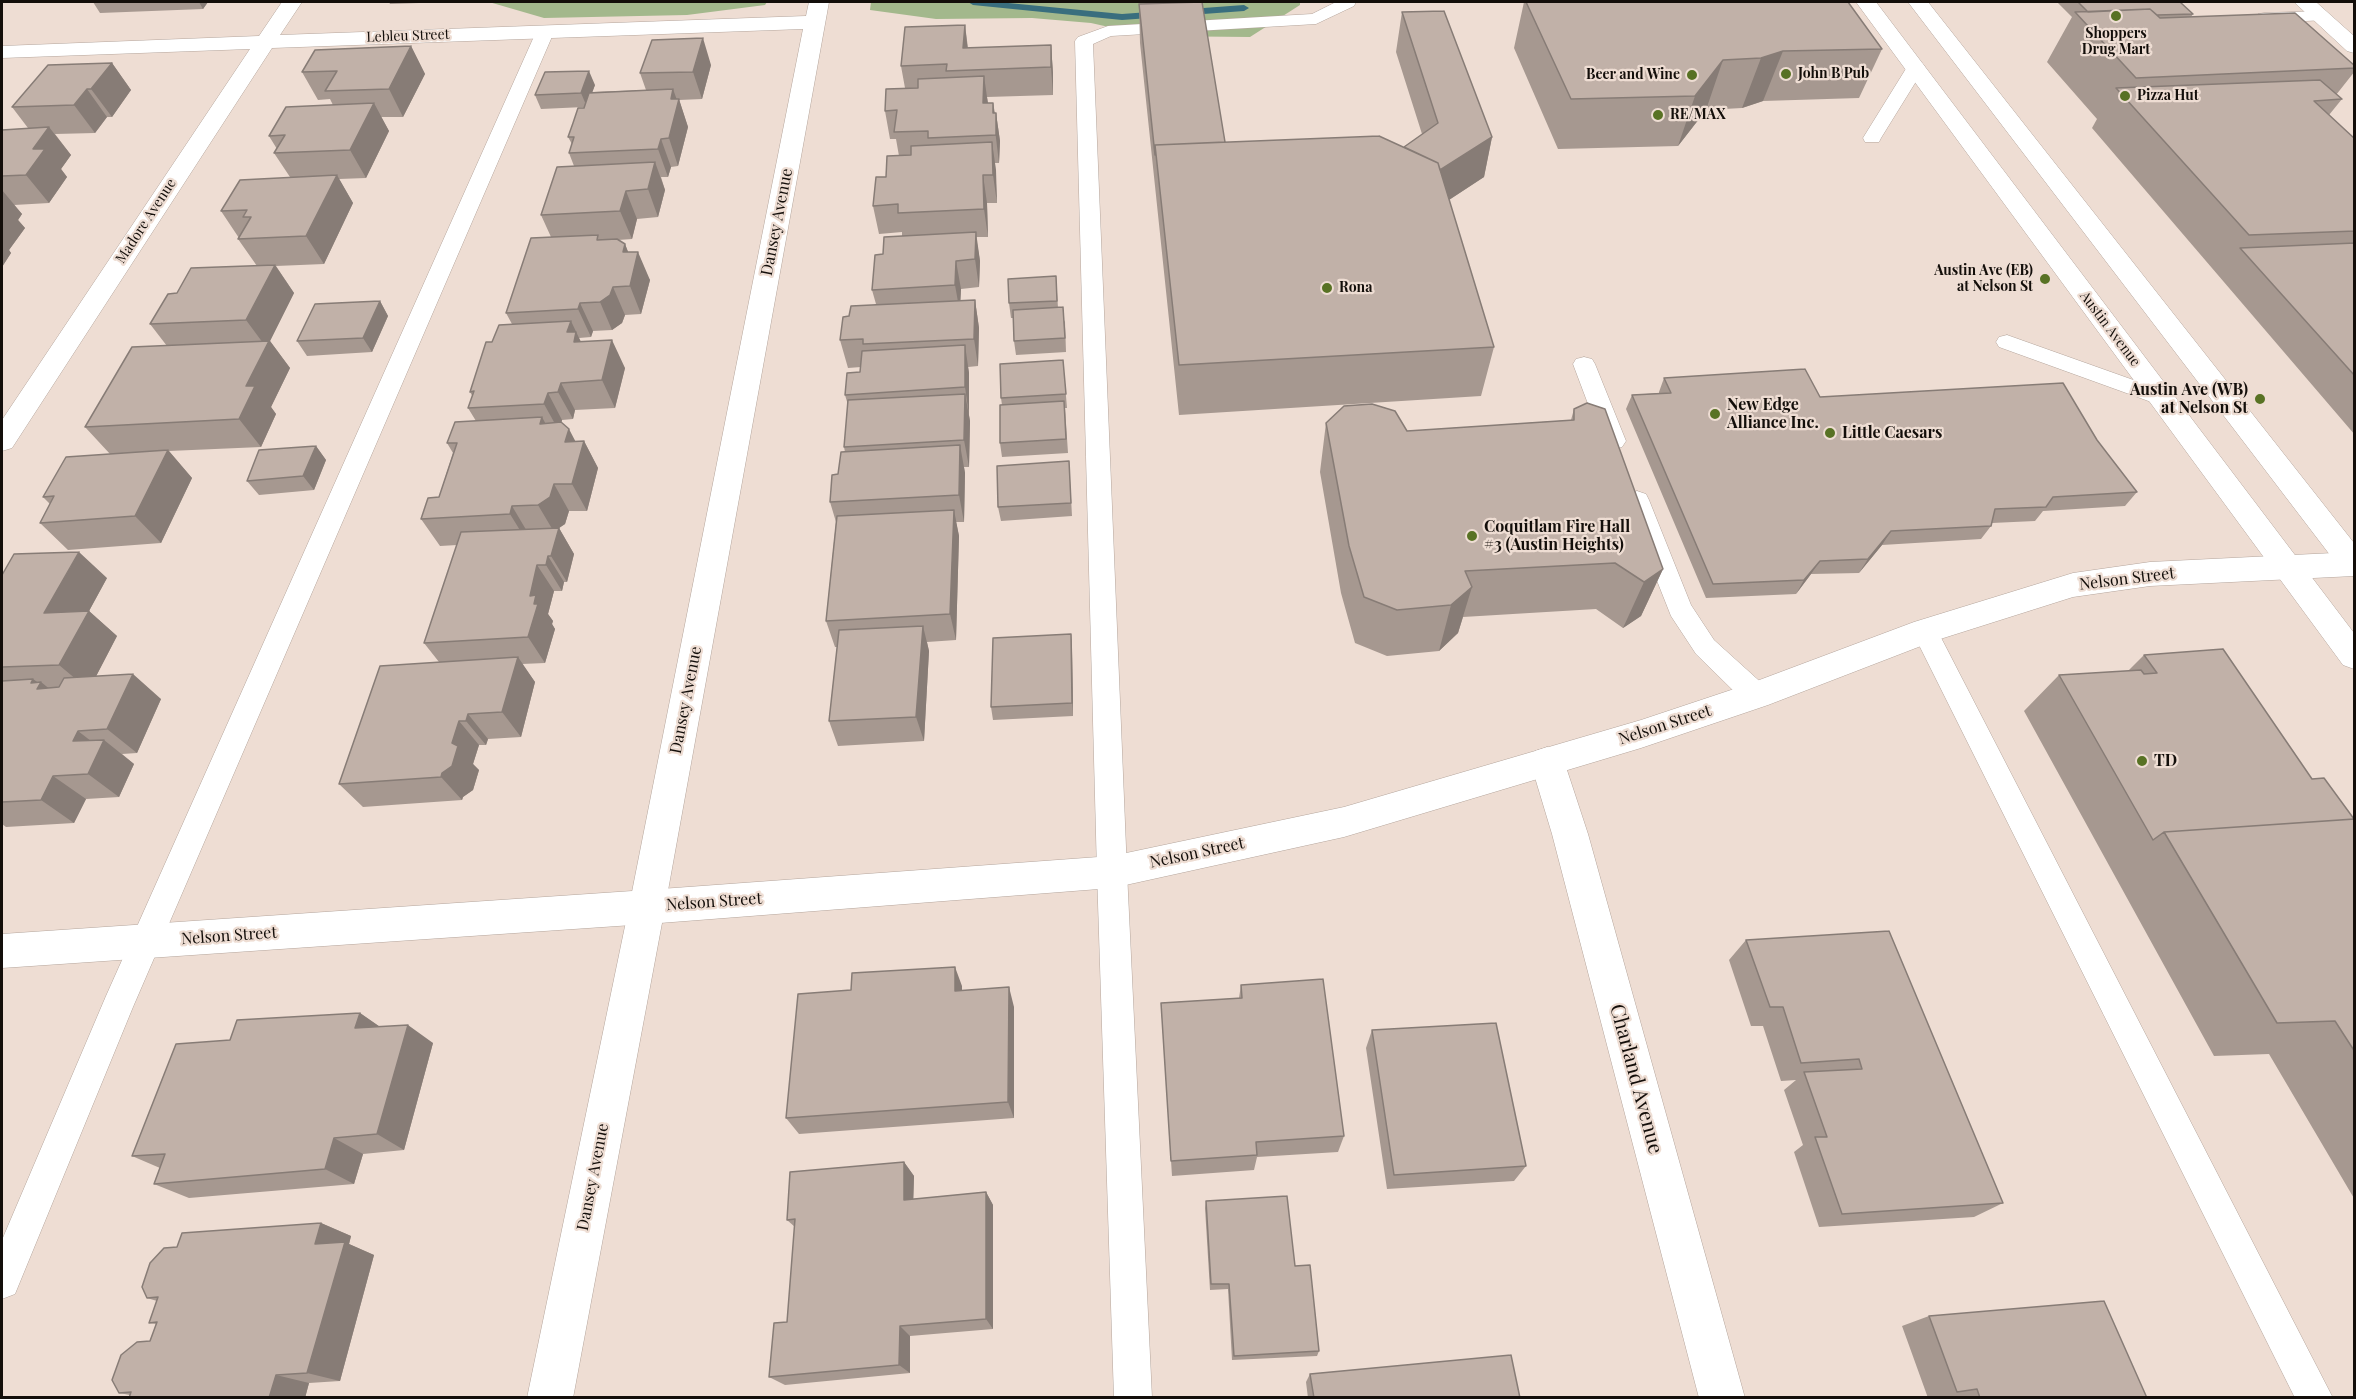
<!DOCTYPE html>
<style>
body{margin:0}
#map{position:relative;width:2356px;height:1399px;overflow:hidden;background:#eeddd3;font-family:"Playfair Display",serif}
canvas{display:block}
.frame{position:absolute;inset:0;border:3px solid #130e0a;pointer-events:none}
</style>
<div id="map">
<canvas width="2356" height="1399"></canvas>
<div class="frame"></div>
</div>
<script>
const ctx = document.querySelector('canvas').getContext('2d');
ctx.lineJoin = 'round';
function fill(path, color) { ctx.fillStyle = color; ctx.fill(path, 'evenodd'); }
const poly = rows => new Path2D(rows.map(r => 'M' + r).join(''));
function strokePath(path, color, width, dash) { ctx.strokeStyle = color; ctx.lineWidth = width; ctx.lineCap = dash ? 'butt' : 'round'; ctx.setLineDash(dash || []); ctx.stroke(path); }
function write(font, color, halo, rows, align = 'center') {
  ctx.font = font + ' "Playfair Display",serif'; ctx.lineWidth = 4.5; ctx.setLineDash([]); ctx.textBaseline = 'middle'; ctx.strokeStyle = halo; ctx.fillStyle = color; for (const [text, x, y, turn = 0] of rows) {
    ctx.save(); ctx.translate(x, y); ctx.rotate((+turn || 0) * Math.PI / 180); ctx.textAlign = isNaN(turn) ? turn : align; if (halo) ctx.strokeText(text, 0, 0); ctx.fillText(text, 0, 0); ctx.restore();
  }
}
fill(poly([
 [489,2,767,2,765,5,687,15,544,18],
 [871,2,1300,2,1300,5,1250,37,1149,36,1091,23,1032,18,936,19,870,10]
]), '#a3b88c');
fill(poly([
 [968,2,998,2,1122,14,1244,5,1249,8,1244,11,1122,20,973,5,968,2]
]), '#396e7e');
const service = poly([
 [1336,2,1356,2,1354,6,1316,24,1111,36,1093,44,1127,872,1152,1398,1114,1398,1097,872,1075,41,1078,37,1108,26,1312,14,1336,2],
 [2320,11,2328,16,2326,20,2264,23,2258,22,2256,18,2258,14,2264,13,2320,11],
 [545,27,551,28,554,32,133,1007,15,1294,2,1299,2,1240,106,996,536,32,539,28,545,27],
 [1916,62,1922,63,1925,67,1881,138,1879,142,1865,142,1863,138,1907,67,1910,63,1916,62],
 [2007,335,2170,393,2173,398,2170,403,2162,406,2154,403,1999,347,1996,342,1999,337,2007,335],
 [1584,357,1592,359,1595,364,1626,441,1622,447,1614,449,1606,447,1602,441,1573,364,1576,359,1584,357],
 [1637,491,1646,494,1649,500,1691,605,1714,640,1766,687,1769,695,1766,703,1756,706,1746,703,1696,654,1671,616,1625,500,1628,494,1637,491],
 [1925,621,1934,624,2333,1398,2295,1398,1912,631,1916,624,1925,621]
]);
const minor = poly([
 [282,2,302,2,280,35,806,16,809,2,829,2,665,907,573,1398,527,1398,629,907,803,29,272,48,12,448,2,451,2,420,250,49,2,58,2,46,259,36,282,2],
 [2294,2,2316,2,2354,36,2354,53,2347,51,2294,2],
 [1547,747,1559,751,1564,761,1588,834,1745,1398,1699,1398,1552,834,1530,761,1535,751,1547,747]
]);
const tertiary = poly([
 [2354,552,2354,576,2150,586,2073,597,1934,641,1768,705,1641,748,1344,837,1112,888,647,924,2,968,2,934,647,890,1112,856,1344,807,1641,720,1746,685,1914,622,2073,573,2150,562,2354,552]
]);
const secondary = poly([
 [1856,2,1876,2,2354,633,2354,669,2343,665,1856,2],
 [1908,2,1928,2,2354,543,2354,575,2343,572,1908,2]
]);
strokePath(service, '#b4a59c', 1);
strokePath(minor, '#b4a59c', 1);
strokePath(tertiary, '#b4a59c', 1);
strokePath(secondary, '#b4a59c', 1);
fill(service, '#fff');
fill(minor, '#fff');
fill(tertiary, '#fff');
fill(secondary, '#fff');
fill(poly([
 [93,2,208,2,203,9,100,13],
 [389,2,448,2,390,4],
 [1524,2,1848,2,1882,49,1859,98,1763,101,1742,108,1706,110,1678,146,1558,149,1514,48],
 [2057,2,2180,2,2193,14,2191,17,2355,66,2355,71,2336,95,2342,99,2329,115,2355,139,2355,435,2092,128,2097,119,2047,62,2072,17],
 [1139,4,1225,142,1404,147,1422,134,1396,52,1402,12,1492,137,1484,177,1449,200,1494,347,1481,396,1179,415,1140,43],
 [965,25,968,48,1051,45,1053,73,1053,95,987,97,988,103,993,103,995,113,996,113,1000,141,999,163,995,163,997,203,987,203,988,237,976,237,980,261,979,287,961,289,960,300,975,300,979,328,978,366,968,367,969,373,969,415,970,421,969,467,964,467,965,473,964,522,956,522,959,536,956,640,927,642,929,651,924,741,838,746,829,721,837,647,835,647,826,621,836,522,830,502,845,452,844,447,848,405,845,395,860,372,861,367,848,368,840,340,849,316,876,304,872,290,883,254,902,236,902,232,879,234,873,206,886,177,899,156,896,139,890,139,885,111,905,88,901,66],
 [411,46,425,74,403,117,381,117,389,131,366,178,339,179,353,203,324,264,276,266,294,293,270,341,290,368,271,407,276,414,261,447,169,451,192,478,161,543,68,550,40,523,50,504,43,497,110,454,85,427,167,346,150,324,177,293,257,266,238,239,239,238,221,211,290,177,274,153,277,149,269,136,333,105,330,99,318,100,302,72],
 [112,63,131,90,112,117,107,117,95,133,55,134,71,155,61,169,67,177,49,203,14,205,22,214,18,220,25,228,9,250,11,253,2,267,2,130,28,128,12,107],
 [711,65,702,99,679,100,688,127,678,166,671,167,668,177,661,177,665,190,658,217,637,219,632,239,618,240,625,244,628,252,650,280,641,314,625,315,622,323,612,330,593,331,591,337,579,338,581,342,625,368,615,408,575,410,573,419,562,420,561,423,575,441,584,441,598,468,587,511,569,511,565,524,559,528,574,554,567,582,564,582,562,591,554,591,548,614,553,621,552,624,555,629,545,663,522,664,535,682,521,737,488,739,486,745,479,745,473,764,479,770,473,790,463,797,462,800,363,807,339,784,439,662,424,643,457,545,440,546,421,519,439,497,453,453,447,443,476,421,468,408,473,397,470,392,492,342,512,324,506,313,551,237,541,215,574,166,569,153,572,144,568,137,584,107,541,109,535,95,595,85,592,92,646,90,640,73],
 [1056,276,1058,308,1065,322,1066,352,1016,355,1014,341,1014,318,1011,318,1009,303],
 [380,301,388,316,372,352,307,356,297,341],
 [1063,360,1067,408,1065,408,1068,453,1002,457,1000,443,1002,405,1001,398],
 [1664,378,1820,397,2097,440,2137,492,2125,506,2043,511,2035,521,1992,523,1991,526,1981,539,1882,545,1859,573,1811,574,1796,594,1706,598,1626,409,1632,395,1659,393,1659,392],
 [1574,409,1663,569,1641,616,1623,628,1596,609,1463,617,1458,633,1439,651,1387,656,1355,643,1341,593,1320,472,1326,423,1407,431,1571,420],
 [316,446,326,460,314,490,259,495,247,481],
 [1069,461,1072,516,1001,521,998,507],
 [2,575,107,578,89,611,117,636,96,676,161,699,137,753,122,754,134,764,119,797,86,799,74,823,6,827,2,824],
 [1071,634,1072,647,1073,716,993,720,991,707],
 [2144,655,2312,779,2355,819,2355,1200,2269,1054,2214,1056,2024,711,2059,675,2128,671],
 [1746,940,2003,1203,1974,1217,1819,1227,1794,1152,1803,1145,1784,1090,1796,1080,1781,1081,1763,1026,1751,1026,1729,960],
 [1241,985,1344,1136,1338,1152,1257,1157,1254,1170,1172,1176,1161,1003,1239,998],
 [962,986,962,991,1014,1007,1014,1118,799,1134,786,1118],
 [360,1013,380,1027,433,1043,404,1150,363,1154,354,1184,189,1198,154,1184,160,1168,132,1156,230,1040],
 [1372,1030,1526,1166,1514,1181,1387,1189,1366,1048],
 [904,1162,914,1176,913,1199,986,1192,993,1205,993,1329,910,1336,910,1373,785,1385,769,1377,787,1322,795,1227,787,1220],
 [1206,1201,1295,1266,1319,1351,1317,1356,1232,1360,1228,1289,1210,1290,1205,1208],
 [321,1223,351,1236,349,1244,374,1255,340,1381,309,1383,305,1398,129,1398,130,1395,119,1393,150,1341,156,1324,149,1323,157,1301,147,1298,177,1247],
 [1929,1316,2147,1398,1928,1398,1902,1326],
 [1310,1374,1520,1398,1308,1398,1306,1382]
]), '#a69890');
fill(poly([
 [199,2,208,2,203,9],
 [965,25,968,52,963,48],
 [703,38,711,65,702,99,693,72],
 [1051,45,1053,73,1053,95,1051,67],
 [411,46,425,74,403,117,389,89],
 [1783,51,1763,101,1742,108,1761,58],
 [1723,60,1706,110,1678,146,1695,96],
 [112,63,131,90,112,117,91,89],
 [589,71,595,85,587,107,581,93],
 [984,76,988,104,983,103],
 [87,89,107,117,95,133,74,105],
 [673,89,678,103,679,99,688,127,678,166,669,138,671,99],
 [374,103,389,131,366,178,350,150],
 [993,103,996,126,996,113,1000,141,999,163,993,113],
 [49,127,71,155,61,169,67,177,49,203,26,175,33,149],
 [1492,137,1484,177,1429,213,1436,173],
 [661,139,671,167,668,177,658,149],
 [992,142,996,170,997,203,993,175],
 [655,162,665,190,658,217,648,189],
 [337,175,353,203,324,264,306,236],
 [983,175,987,203,988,237,984,209],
 [2,190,22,214,18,220,25,228,9,250,11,253,2,267],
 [626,191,637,219,632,239,620,211],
 [976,232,980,261,979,287,975,259],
 [625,244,634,267,638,252,650,280,641,314,630,286,623,252],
 [956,261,961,289,960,313,955,285],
 [275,265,294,293,270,341,290,368,271,407,276,414,261,447,239,419,246,386,266,347,246,320],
 [613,287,625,315,622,323,612,330,600,302],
 [975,300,979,328,978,366,974,339],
 [380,301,388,316,372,352,363,338],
 [580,303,593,331,591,337,578,309],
 [571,321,589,359,587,370,567,332],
 [612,340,625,368,615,408,602,380],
 [965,345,969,373,969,415,965,387],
 [561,383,575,410,573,419,558,392],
 [548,393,562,420,559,431,544,404],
 [965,394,970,421,969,467,964,440],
 [542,417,557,445,540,424],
 [569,429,581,452,584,441,598,468,587,511,572,484,565,442],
 [960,445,965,473,964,522,959,495],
 [316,446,326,460,314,490,303,476],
 [168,450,192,478,161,543,135,516],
 [554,484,569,511,565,524,559,528,574,554,567,582,551,556,554,532,538,505],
 [512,506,528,533,526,540,510,514],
 [954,510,959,536,956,640,950,614],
 [1891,531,1882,545,1859,573,1868,559],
 [79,552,107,578,89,611,117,636,89,690,59,665,44,613],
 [548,556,564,582,562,591,546,565],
 [1820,561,1811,574,1796,594,1804,580],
 [537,565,554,591,548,614,553,621,552,624,555,629,545,663,528,637,530,596],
 [1663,569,1641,616,1623,628,1644,582],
 [1472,587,1458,633,1439,651,1451,605],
 [923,626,929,651,924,741,916,717],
 [1071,634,1072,647,1073,716,1072,703],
 [518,657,535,682,521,737,502,712],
 [133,674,161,699,137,753,107,729],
 [33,679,40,684,41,682,72,707,68,714,31,683],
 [468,714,488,739,486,745,466,721],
 [459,721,479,745,473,764,479,770,473,790,463,797,462,800,441,777],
 [78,731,100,748,104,740,134,764,119,797,88,774,73,741],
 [53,776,86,799,74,823,41,800],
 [955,967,962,986,962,1010,955,991],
 [1009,987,1014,1007,1014,1118,1008,1102],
 [360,1013,386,1031,355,1028],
 [408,1025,433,1043,404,1150,377,1134],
 [334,1138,363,1154,354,1184,325,1169],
 [904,1162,914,1176,913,1214,904,1200],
 [986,1192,993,1205,993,1329,986,1319],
 [321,1223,351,1236,349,1244,374,1255,340,1381,307,1373,315,1244],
 [900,1326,910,1336,910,1373,899,1365],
 [276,1375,309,1383,305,1398,269,1398]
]), '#877c76');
const building = poly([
 [1202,2,1225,142,1155,145,1155,155,1139,4,1202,2],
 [1526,2,1848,2,1882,49,1783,51,1761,58,1723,60,1695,96,1571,99,1526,2],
 [2078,2,2180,2,2193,14,2157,15,2150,9,2088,12,2078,2],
 [2150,9,2160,18,2295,13,2355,66,2355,68,2136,78,2075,12,2150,9],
 [1444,11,1492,137,1440,170,1438,163,1404,147,1438,123,1402,12,1444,11],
 [965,25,963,48,1051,45,1051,67,946,71,947,64,901,66,905,27,965,25],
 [703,38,693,72,640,73,652,40,703,38],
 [411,46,389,89,325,91,337,71,302,72,315,50,411,46],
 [112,63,91,89,87,89,74,105,12,107,48,65,112,63],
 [589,71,581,93,535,95,545,72,589,71],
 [984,76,983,103,993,103,993,113,996,113,996,135,928,138,928,131,894,132,897,110,885,111,886,89,918,88,918,79,984,76],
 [2320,80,2342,99,2314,101,2355,139,2355,231,2249,235,2116,88,2320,80],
 [673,89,671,99,679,99,669,138,661,139,658,149,569,153,574,137,568,137,573,123,578,108,584,108,589,93,673,89],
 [374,103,350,150,274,153,285,135,269,136,286,107,374,103],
 [49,127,33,149,45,149,26,175,2,176,2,130,49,127],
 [1379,136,1438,163,1494,347,1179,365,1155,145,1379,136],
 [992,142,993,175,983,175,984,209,898,213,898,204,873,206,876,177,886,177,887,156,911,155,911,146,992,142],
 [655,162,648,189,626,191,620,211,541,215,557,167,655,162],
 [337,175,306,236,238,239,251,217,243,217,247,210,221,211,240,180,337,175],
 [976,232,975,259,956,261,955,285,872,290,875,255,883,254,884,237,976,232],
 [598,235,597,240,617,239,625,244,623,252,638,252,630,286,613,287,610,295,600,302,580,303,578,309,506,313,531,238,598,235],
 [2355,243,2355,376,2240,248,2355,243],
 [275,265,246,320,150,324,168,294,177,293,191,268,275,265],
 [1056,276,1057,301,1009,303,1008,279,1056,276],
 [975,300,974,339,863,344,863,339,840,340,843,317,849,316,851,306,975,300],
 [380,301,363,338,297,341,315,304,380,301],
 [1063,307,1065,338,1014,341,1013,310,1063,307],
 [571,321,567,332,576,332,574,342,612,340,602,380,561,383,558,392,548,393,544,404,468,408,474,391,470,392,486,342,492,342,499,325,571,321],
 [269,341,246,386,255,386,239,419,85,427,132,347,269,341],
 [965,345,965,387,845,395,847,373,860,372,862,351,965,345],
 [1063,360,1066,394,1001,398,1000,364,1063,360],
 [1805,369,1820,397,2063,383,2097,440,2137,492,2053,497,2046,507,1995,509,1991,526,1891,531,1868,559,1820,561,1804,580,1713,584,1632,395,1671,393,1664,378,1805,369],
 [965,394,964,440,844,447,848,400,965,394],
 [1064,401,1066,439,1000,443,1000,405,1064,401],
 [1587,403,1605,409,1663,569,1644,582,1615,563,1465,571,1472,587,1451,605,1397,610,1364,597,1349,546,1326,423,1344,406,1372,404,1395,411,1407,431,1574,420,1574,409,1587,403],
 [542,417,540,424,561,422,569,429,565,442,584,441,572,484,554,484,550,497,538,505,512,506,510,514,421,519,428,498,439,497,457,443,447,443,455,422,542,417],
 [960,445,959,495,830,502,832,475,838,474,841,452,960,445],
 [316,446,303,476,247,481,259,450,316,446],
 [168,450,135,516,40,523,54,496,43,497,66,457,168,450],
 [1069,461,1071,503,998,507,997,466,1069,461],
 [954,510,950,614,826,621,837,516,954,510],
 [559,528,551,556,548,556,546,565,537,565,530,596,536,595,534,604,538,604,528,637,424,643,461,532,559,528],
 [79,552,44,613,89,611,59,665,2,667,2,575,14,554,79,552],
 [923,626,916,717,829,721,839,630,923,626],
 [1071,634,1072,703,991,707,993,638,1071,634],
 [2223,649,2312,779,2324,778,2354,819,2164,832,2153,840,2059,675,2141,670,2144,674,2157,673,2144,655,2223,649],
 [518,657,502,712,468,714,466,721,459,721,452,743,458,746,452,766,442,773,441,777,339,784,380,666,518,657],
 [133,674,107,729,78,731,73,741,104,740,88,774,53,776,41,800,2,802,2,681,33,679,31,683,41,682,37,689,59,687,64,678,133,674],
 [2355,819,2355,1052,2335,1021,2277,1023,2164,832,2355,819],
 [1889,931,2003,1203,1842,1214,1815,1137,1827,1137,1804,1072,1862,1069,1859,1059,1801,1063,1783,1007,1770,1007,1746,940,1889,931],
 [955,967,955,991,1009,987,1008,1102,786,1118,798,994,851,990,852,973,955,967],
 [1323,979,1344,1136,1256,1142,1257,1155,1171,1161,1161,1003,1242,998,1241,985,1323,979],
 [360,1013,355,1028,408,1025,377,1134,334,1138,325,1169,154,1184,165,1154,132,1156,176,1044,230,1040,237,1020,360,1013],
 [1496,1023,1526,1166,1394,1175,1372,1030,1496,1023],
 [904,1162,904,1200,986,1192,986,1319,900,1326,899,1365,769,1377,774,1323,787,1322,795,1219,787,1220,790,1172,904,1162],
 [1287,1196,1295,1266,1310,1265,1319,1351,1234,1356,1229,1284,1211,1284,1206,1201,1287,1196],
 [321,1223,315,1244,345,1242,307,1373,276,1375,269,1398,129,1398,131,1392,119,1393,112,1380,121,1355,137,1342,150,1341,157,1322,149,1323,158,1297,147,1298,142,1287,150,1263,164,1248,177,1247,182,1233,321,1223],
 [2104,1301,2147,1398,1980,1398,1977,1389,1957,1392,1929,1316,2104,1301],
 [1511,1355,1520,1398,1314,1398,1310,1374,1511,1355]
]);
fill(building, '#c1b1a8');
strokePath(building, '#877c76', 1.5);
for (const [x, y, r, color] of [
 [2116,16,6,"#587224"],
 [1786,74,6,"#587224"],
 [1692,75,6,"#587224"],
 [2125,96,6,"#587224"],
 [1658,115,6,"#587224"],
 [2045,279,6,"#587224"],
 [1327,288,6,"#587224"],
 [2260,399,6,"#587224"],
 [1715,414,6,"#587224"],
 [1830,433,6,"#587224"],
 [1472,536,6,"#587224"],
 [2142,761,6,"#587224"]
]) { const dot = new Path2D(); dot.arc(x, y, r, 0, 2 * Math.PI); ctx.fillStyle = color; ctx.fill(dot); strokePath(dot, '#eeddd3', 2); }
write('bold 14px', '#130e0a', '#eeddd3', [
 ["Shoppers",2116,34,"center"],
 ["Drug Mart",2116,50,"center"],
 ["John B Pub",1798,74],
 ["Beer and Wine",1680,75,"right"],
 ["Pizza Hut",2137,96],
 ["RE/MAX",1670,115],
 ["Austin Ave (EB)",2033,271,"right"],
 ["at Nelson St",2033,287,"right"],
 ["Rona",1339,288]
], 'left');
write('14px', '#130e0a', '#eeddd3', [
 ["Lebleu Street",408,36,-2],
 ["Madore Avenue",146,221,-57],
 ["Austin Avenue",2110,329,53]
]);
write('16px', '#130e0a', '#eeddd3', [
 ["Dansey Avenue",777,222,-79],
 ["Nelson Street",2127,579,-7],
 ["Dansey Avenue",686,700,-79],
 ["Nelson Street",1665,725,-18],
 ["Nelson Street",1197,853,-12],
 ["Nelson Street",714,902,-4],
 ["Nelson Street",229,936,-4],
 ["Dansey Avenue",593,1177,-79]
]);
write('bold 16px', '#130e0a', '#eeddd3', [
 ["Austin Ave (WB)",2248,390,"right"],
 ["at Nelson St",2248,408,"right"],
 ["New Edge",1727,405],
 ["Alliance Inc.",1727,423],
 ["Little Caesars",1842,433],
 ["Coquitlam Fire Hall",1484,527],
 ["#3 (Austin Heights)",1484,545],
 ["TD",2154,761]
], 'left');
write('20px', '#130e0a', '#eeddd3', [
 ["Charland Avenue",1636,1079,75]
]);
</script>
